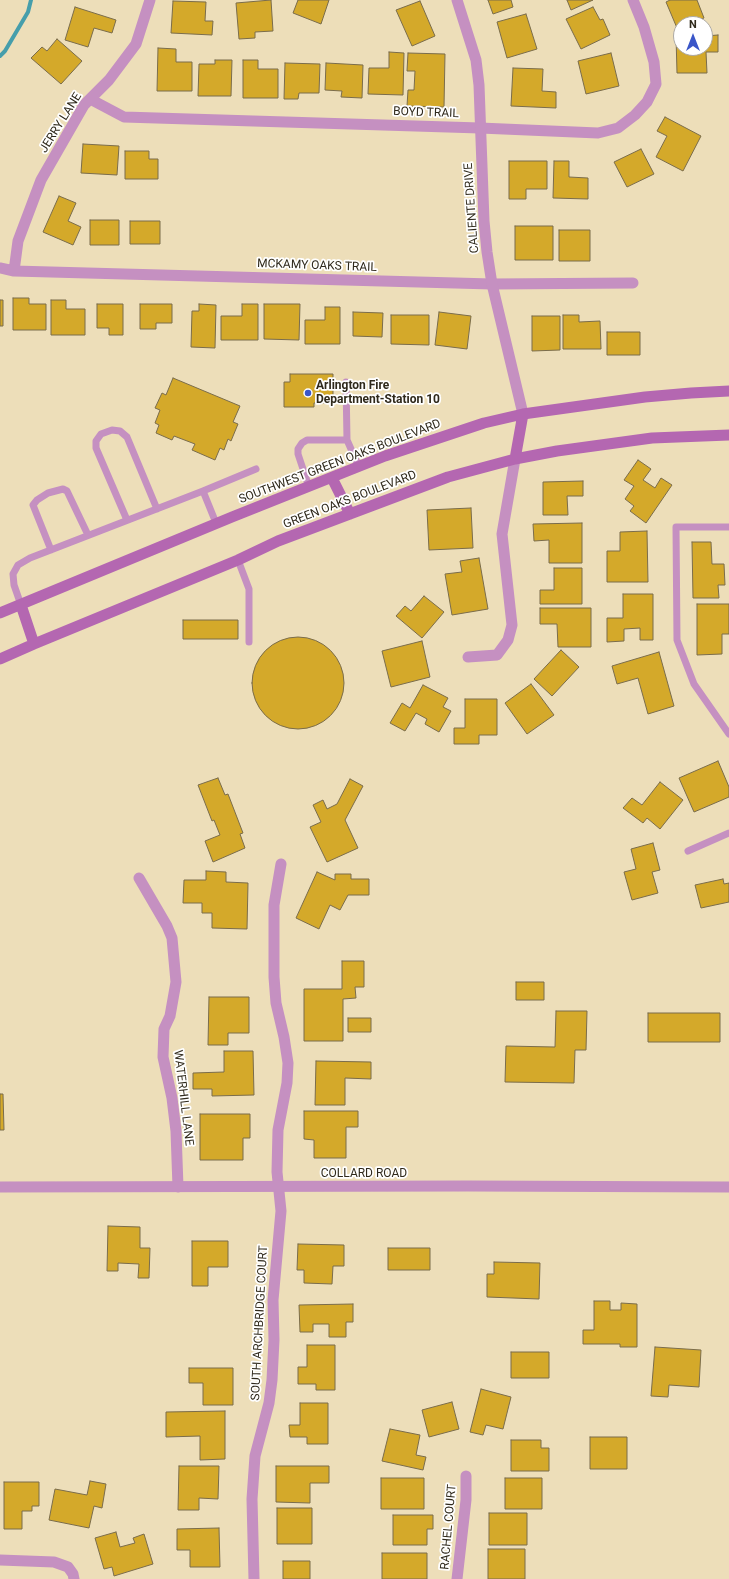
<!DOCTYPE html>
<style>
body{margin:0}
#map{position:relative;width:729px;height:1579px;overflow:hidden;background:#eddeb9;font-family:Roboto,sans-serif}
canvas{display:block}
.north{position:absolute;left:673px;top:16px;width:40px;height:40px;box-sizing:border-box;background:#fff;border:1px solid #aca9a4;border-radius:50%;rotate:0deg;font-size:11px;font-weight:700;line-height:16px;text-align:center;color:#2f291b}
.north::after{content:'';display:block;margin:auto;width:14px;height:18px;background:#3a56c8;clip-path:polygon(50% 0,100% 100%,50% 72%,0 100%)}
</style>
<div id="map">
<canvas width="729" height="1579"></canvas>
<div class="north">N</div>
</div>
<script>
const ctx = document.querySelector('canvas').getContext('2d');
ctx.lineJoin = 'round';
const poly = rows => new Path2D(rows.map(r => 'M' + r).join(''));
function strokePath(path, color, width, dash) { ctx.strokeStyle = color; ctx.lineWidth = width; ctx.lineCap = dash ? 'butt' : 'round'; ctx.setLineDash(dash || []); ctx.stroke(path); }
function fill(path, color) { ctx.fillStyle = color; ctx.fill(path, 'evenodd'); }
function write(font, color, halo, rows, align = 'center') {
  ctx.font = font + ' Roboto,sans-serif'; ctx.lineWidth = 3.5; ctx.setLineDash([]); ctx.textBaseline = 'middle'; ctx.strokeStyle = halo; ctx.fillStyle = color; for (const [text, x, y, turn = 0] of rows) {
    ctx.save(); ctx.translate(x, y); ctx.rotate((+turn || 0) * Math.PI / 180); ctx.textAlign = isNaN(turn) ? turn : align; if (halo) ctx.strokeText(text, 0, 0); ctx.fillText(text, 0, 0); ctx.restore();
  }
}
strokePath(poly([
 [0,56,5,51,28,12,31,0]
]), '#469eab', 4);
const building = poly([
 [271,0,273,31,255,32,255,38,239,39,236,3,271,0],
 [298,0,329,0,321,24,293,13,298,0],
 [488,0,511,0,513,7,493,14,488,0],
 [567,0,593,0,571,10,567,0],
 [670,0,697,0,704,18,688,24,681,24,681,27,677,28,666,2,670,0],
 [173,1,206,2,205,21,213,21,212,35,171,33,173,1],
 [420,1,435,36,412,46,396,10,420,1],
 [75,7,116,20,112,33,94,28,88,47,65,40,75,7],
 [593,7,600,20,603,19,610,35,581,49,566,19,593,7],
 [526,14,537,49,507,58,497,22,526,14],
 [718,35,718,52,706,52,707,73,677,73,676,36,681,36,681,48,705,48,705,36,718,35],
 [57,39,82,61,61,84,31,58,42,47,47,51,57,39],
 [158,48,176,49,176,62,192,62,192,91,157,91,158,48],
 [389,52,404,53,403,95,368,94,369,68,389,68,389,52],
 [408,53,445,54,444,107,407,106,408,90,414,90,415,71,407,71,408,53],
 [611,53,619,86,586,94,578,61,611,53],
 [215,60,232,60,231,96,198,96,199,64,215,64,215,60],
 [243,60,258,60,258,69,278,69,278,98,243,98,243,60],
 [285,63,320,64,319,93,299,93,298,99,284,99,285,63],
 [326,63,363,65,362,98,341,97,342,91,325,90,326,63],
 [513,68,543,69,542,91,556,92,556,108,511,106,513,68],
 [665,117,701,136,683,171,656,157,667,136,657,131,665,117],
 [83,144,119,146,117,175,81,173,83,144],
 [641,149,654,174,627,187,614,162,641,149],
 [125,151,149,151,149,159,158,159,158,179,125,179,125,151],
 [509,161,547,161,547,189,526,189,526,199,509,199,509,161],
 [554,161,569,161,569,177,588,178,588,199,553,198,554,161],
 [59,196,76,203,68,221,81,227,73,245,43,232,59,196],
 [90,220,119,220,119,245,90,245,90,220],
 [130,221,160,221,160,244,130,244,130,221],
 [515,226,553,226,553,260,515,260,515,226],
 [559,230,590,230,590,261,559,261,559,230],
 [13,298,29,298,29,304,46,304,46,330,13,330,13,298],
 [0,300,3,300,3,326,0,326,0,300],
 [51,300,66,300,66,309,85,309,85,335,51,335,51,300],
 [97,304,123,304,123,335,109,335,109,328,97,328,97,304],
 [140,304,172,304,172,323,156,323,156,329,140,329,140,304],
 [199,304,216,305,215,348,191,347,192,311,199,311,199,304],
 [242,304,258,304,258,340,221,340,221,316,242,316,242,304],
 [264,304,300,304,299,340,264,339,264,304],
 [325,307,340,307,340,344,305,344,305,320,325,320,325,307],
 [353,312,383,313,382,337,353,336,353,312],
 [439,312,471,316,467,349,435,345,439,312],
 [391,315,429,315,429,345,391,344,391,315],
 [563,315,579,315,579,322,600,321,601,349,563,349,563,315],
 [532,316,560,316,560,350,532,351,532,316],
 [607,332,640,332,640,355,607,355,607,332],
 [290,374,333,374,333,403,314,403,314,407,284,407,284,382,290,382,290,374],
 [173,378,240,406,233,422,238,424,231,441,228,439,224,450,220,448,215,460,192,450,195,444,174,436,172,440,156,433,159,425,155,423,160,410,155,408,162,393,166,395,173,378],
 [638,460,651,469,643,480,655,488,661,478,672,485,646,523,630,511,634,506,625,499,634,486,624,480,638,460],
 [583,481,583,496,567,496,568,515,543,515,543,482,583,481],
 [471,508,473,548,429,550,427,510,471,508],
 [582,523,582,563,549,563,549,540,534,541,533,524,582,523],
 [647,531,648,582,607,582,607,551,620,551,620,532,647,531],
 [692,542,711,542,712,564,724,564,725,585,718,585,719,598,693,598,692,542],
 [479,558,488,609,452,615,445,574,462,572,460,561,479,558],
 [554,568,582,568,582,604,540,604,540,590,554,590,554,568],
 [623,594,653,594,653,640,640,640,640,628,624,629,624,641,607,642,607,618,623,618,623,594],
 [424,596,444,612,422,638,396,616,405,606,411,611,424,596],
 [697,604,729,604,729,634,722,634,722,654,697,655,697,604],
 [540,608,591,608,591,647,558,647,557,624,540,624,540,608],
 [183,620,238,620,238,639,183,639,183,620],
 '252 683a46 46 0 1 1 92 0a46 46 0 1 1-92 0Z',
 [422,641,430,677,391,687,382,651,422,641],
 [561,650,579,667,552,696,534,679,561,650],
 [659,652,674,706,648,714,638,678,617,684,612,666,659,652],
 [531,684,554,715,527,734,505,703,531,684],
 [423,685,448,698,443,707,451,711,439,732,425,724,427,719,416,713,405,731,390,723,402,703,410,708,423,685],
 [465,699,497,699,497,735,479,735,479,744,454,744,454,728,465,728,465,699],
 [718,761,729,787,729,797,694,812,679,778,718,761],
 [218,778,225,795,228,794,243,833,240,834,245,848,213,862,205,841,220,835,214,820,212,821,198,785,218,778],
 [350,779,363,786,345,820,358,848,327,862,310,827,321,822,313,805,323,800,327,809,337,804,350,779],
 [660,782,683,800,660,829,647,818,643,823,623,808,632,798,642,805,660,782],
 [653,843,660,870,652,872,658,893,632,900,624,872,636,869,631,849,653,843],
 [206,871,226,872,226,882,248,883,247,929,212,928,212,913,202,913,202,903,183,903,184,880,206,880,206,871],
 [317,872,335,880,335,874,351,874,351,879,369,879,369,895,348,895,340,910,330,905,319,929,296,918,317,872],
 [723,879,724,884,729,883,729,902,701,908,695,885,723,879],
 [342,961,364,961,364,987,355,987,356,998,343,999,343,1041,304,1041,304,989,342,989,342,961],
 [516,982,544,982,544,1000,516,1000,516,982],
 [209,997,249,997,249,1033,228,1033,228,1045,208,1045,209,997],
 [556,1011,587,1011,586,1050,575,1050,574,1083,505,1082,506,1046,555,1047,556,1011],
 [648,1013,720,1013,720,1042,648,1042,648,1013],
 [348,1018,371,1018,371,1032,348,1032,348,1018],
 [224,1051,253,1051,254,1095,212,1096,212,1089,193,1089,193,1073,224,1072,224,1051],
 [316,1061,371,1062,371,1079,345,1078,345,1105,315,1105,316,1061],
 [0,1094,3,1094,4,1130,0,1130,0,1094],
 [304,1111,358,1111,358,1127,346,1127,346,1158,314,1158,314,1140,304,1139,304,1111],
 [200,1114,250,1114,250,1138,243,1138,243,1160,200,1160,200,1114],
 [108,1226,140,1227,140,1248,150,1248,149,1278,138,1278,139,1264,118,1263,118,1271,107,1271,108,1226],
 [192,1241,228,1241,228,1267,208,1267,208,1286,192,1286,192,1241],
 [298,1244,344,1245,344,1266,333,1266,332,1284,304,1283,304,1270,297,1270,298,1244],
 [388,1248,430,1248,430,1270,388,1270,388,1248],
 [494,1262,540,1263,539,1299,487,1297,487,1274,494,1274,494,1262],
 [594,1301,610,1301,610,1310,621,1310,621,1303,637,1304,637,1347,620,1347,620,1344,583,1344,583,1330,594,1330,594,1301],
 [353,1304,353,1322,346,1322,346,1337,329,1337,329,1324,313,1324,313,1332,300,1332,299,1305,353,1304],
 [307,1345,335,1345,335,1390,316,1390,316,1384,298,1384,298,1367,307,1367,307,1345],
 [655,1347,701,1350,699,1387,669,1385,668,1397,651,1396,655,1347],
 [511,1352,549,1352,549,1378,511,1378,511,1352],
 [189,1368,233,1368,233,1405,203,1405,203,1383,189,1383,189,1368],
 [481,1389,511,1397,503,1429,486,1425,483,1435,470,1432,481,1389],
 [452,1402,459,1429,429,1437,422,1410,452,1402],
 [300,1403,328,1403,328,1444,307,1444,307,1437,290,1437,289,1425,300,1425,300,1403],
 [225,1411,225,1459,200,1460,200,1436,166,1437,166,1412,225,1411],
 [390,1429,420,1435,416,1455,426,1457,423,1470,382,1461,390,1429],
 [590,1437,627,1437,627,1469,590,1469,590,1437],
 [511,1440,541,1440,541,1448,549,1448,549,1471,511,1471,511,1440],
 [179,1466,219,1466,218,1499,199,1498,199,1510,178,1510,179,1466],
 [276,1466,329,1466,329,1483,310,1483,310,1503,276,1502,276,1466],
 [381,1478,424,1478,424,1509,381,1509,381,1478],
 [505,1478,542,1478,542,1509,505,1509,505,1478],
 [90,1481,106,1484,102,1508,94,1506,89,1528,49,1520,55,1489,87,1495,90,1481],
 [4,1482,39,1482,39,1506,32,1506,32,1511,22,1511,22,1529,4,1529,4,1482],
 [277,1508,312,1508,312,1544,277,1544,277,1508],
 [489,1513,527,1513,527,1545,489,1545,489,1513],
 [393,1515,433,1515,433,1529,427,1529,427,1545,393,1545,393,1515],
 [219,1528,220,1567,190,1567,190,1550,177,1550,177,1529,219,1528],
 [116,1532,120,1547,135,1543,133,1538,144,1534,153,1564,114,1576,112,1567,104,1569,95,1538,116,1532],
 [488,1549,525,1549,525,1579,488,1579,488,1549],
 [382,1553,427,1553,427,1579,382,1579,382,1553],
 [283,1561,310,1561,310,1579,283,1579,283,1561]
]);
fill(building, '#d4a92a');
strokePath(building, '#7a6c4b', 1);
strokePath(poly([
 [346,382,347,440,359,467],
 [309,487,298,454,298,449,302,443,307,440,347,440],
 [203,491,256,469],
 [127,520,96,448,96,441,101,434,112,430,120,431,127,437,157,509],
 [729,527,676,527,677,640,694,684,729,734],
 [51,550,33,505,37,500,48,493,63,489,67,491,88,535],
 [238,560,249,589,249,642],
 [21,605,14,585,13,574,18,565,30,558,203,491,216,523],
 [688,851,729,833]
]), '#c590c1', 7);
strokePath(poly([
 [90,99,124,117,480,128,598,133,618,128,635,115,647,102,656,84,654,62,644,27,633,0],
 [0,268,14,271,492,284,633,283],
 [14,271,18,241,41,180,84,105,109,80,136,44,150,0],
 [468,657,497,655,508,640,512,625,502,534,515,459],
 [139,878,167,926,172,938,176,982,170,1016,164,1029,163,1057,172,1098,176,1131,178,1187],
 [0,1560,54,1562,68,1567,73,1574,74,1579],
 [254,1579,252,1499,255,1456,269,1403,272,1380,274,1340,273,1300,281,1211,277,1172,278,1130,287,1083,288,1063,284,1037,276,1003,274,977,274,905,281,864],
 [457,1579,466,1500,466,1476]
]), '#c590c1', 11);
strokePath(poly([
 [457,0,476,60,479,85,484,221,487,252,492,284,523,414],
 [0,1187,468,1186,729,1187]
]), '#c590c1', 11);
strokePath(poly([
 [515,459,523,414],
 [332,478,350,514],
 [21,605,34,644],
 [0,613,232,517,385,456,484,423,523,414,645,397,691,393,729,391],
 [0,659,34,644,238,560,278,541,448,477,515,459,557,451,652,438,729,435]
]), '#b467b1', 11);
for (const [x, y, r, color] of [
 [308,393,4,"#3a56c8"]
]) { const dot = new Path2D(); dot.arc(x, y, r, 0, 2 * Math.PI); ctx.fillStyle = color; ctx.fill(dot); strokePath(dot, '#fff', 1.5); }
write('12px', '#2f291b', '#fff', [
 ["BOYD TRAIL",426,113,2],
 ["JERRY LANE",61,123,-58],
 ["CALIENTE DRIVE",472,208,-94],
 ["MCKAMY OAKS TRAIL",317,266,2],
 ["SOUTHWEST GREEN OAKS BOULEVARD",340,462,-21],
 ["GREEN OAKS BOULEVARD",350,500,-21],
 ["WATERHILL LANE",183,1098,83],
 ["COLLARD ROAD",364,1174],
 ["SOUTH ARCHBRIDGE COURT",260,1323,-87],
 ["RACHEL COURT",449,1527,-85]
]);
write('bold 12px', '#2f291b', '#fff', [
 ["Arlington Fire",316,386],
 ["Department-Station 10",316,400]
], 'left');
</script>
